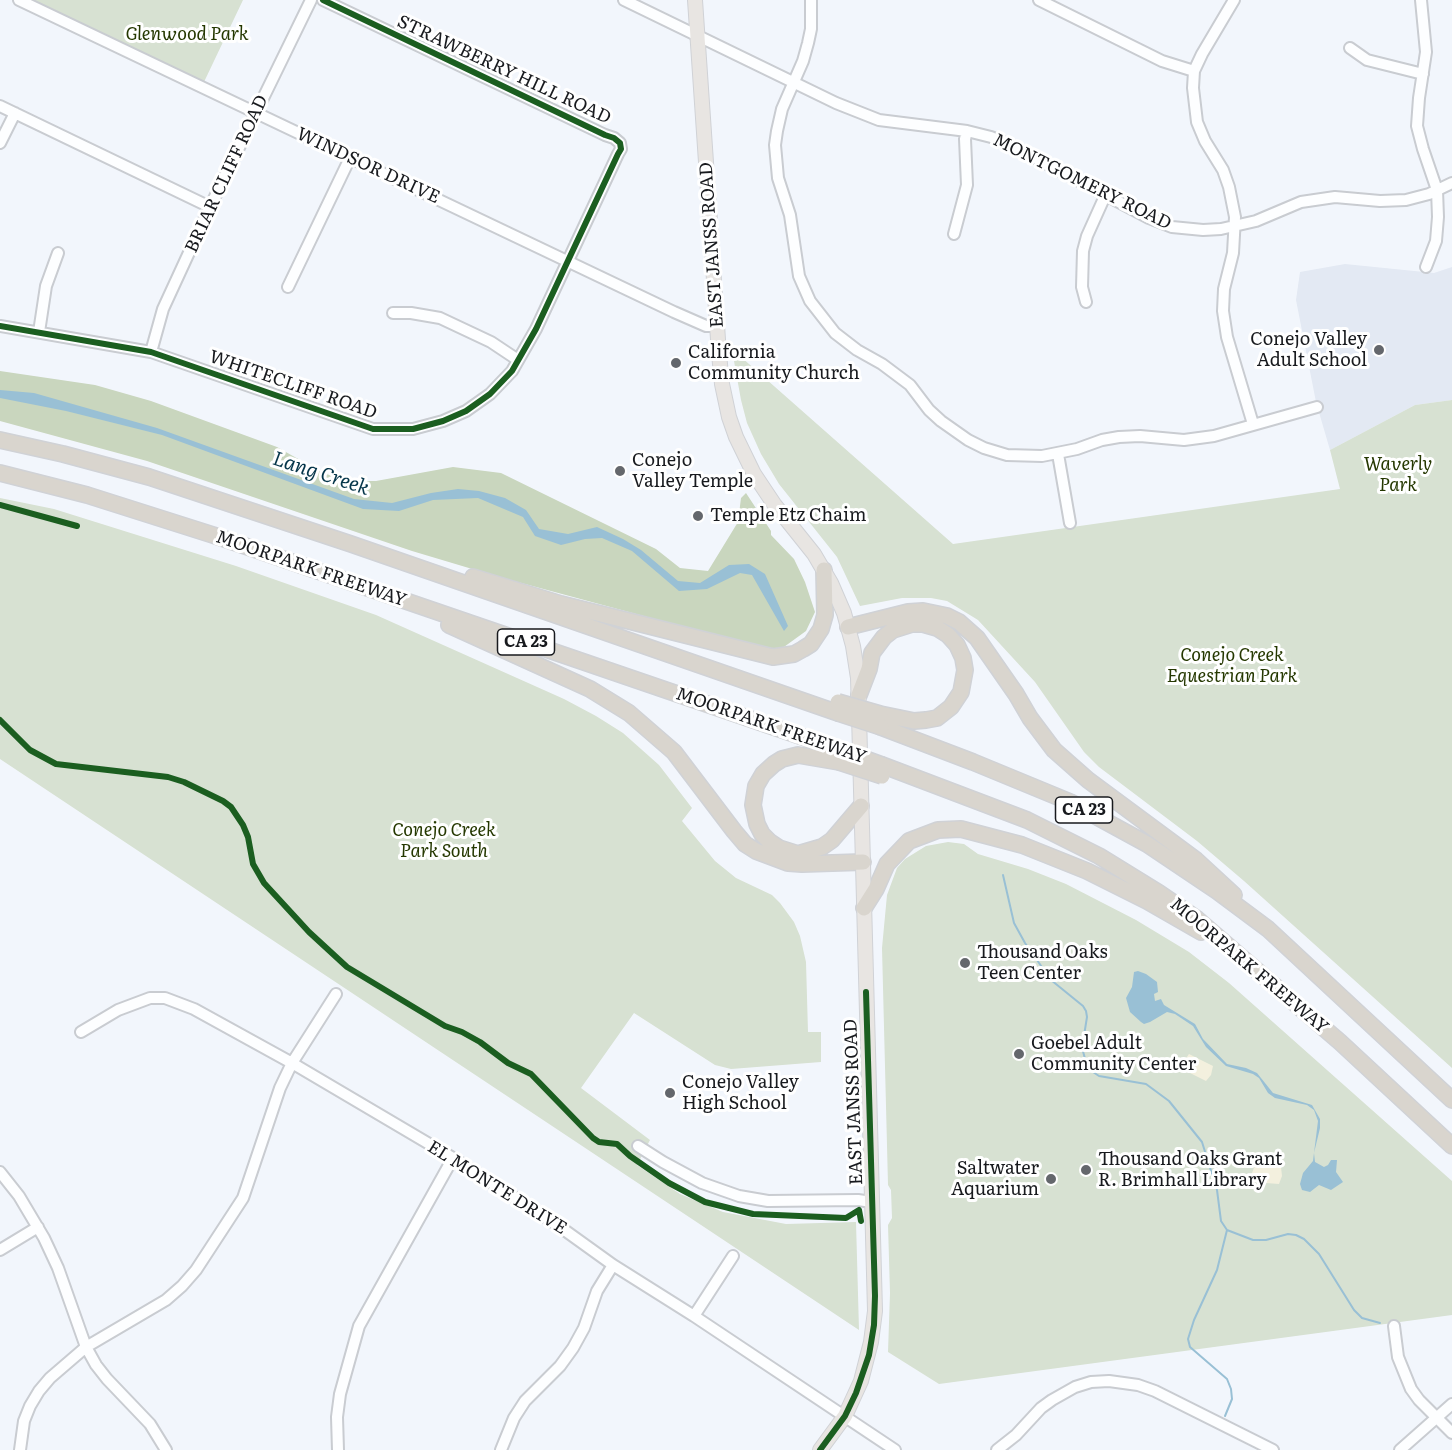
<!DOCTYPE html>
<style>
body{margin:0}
canvas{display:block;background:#f2f6fc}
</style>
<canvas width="1452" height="1450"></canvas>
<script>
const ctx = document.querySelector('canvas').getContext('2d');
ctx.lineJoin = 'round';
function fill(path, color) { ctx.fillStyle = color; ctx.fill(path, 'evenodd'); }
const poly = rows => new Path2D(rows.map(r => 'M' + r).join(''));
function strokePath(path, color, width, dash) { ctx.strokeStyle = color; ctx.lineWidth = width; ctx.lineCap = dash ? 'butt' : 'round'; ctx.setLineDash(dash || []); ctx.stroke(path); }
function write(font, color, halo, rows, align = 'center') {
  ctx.font = font + ' Literata,serif'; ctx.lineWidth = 6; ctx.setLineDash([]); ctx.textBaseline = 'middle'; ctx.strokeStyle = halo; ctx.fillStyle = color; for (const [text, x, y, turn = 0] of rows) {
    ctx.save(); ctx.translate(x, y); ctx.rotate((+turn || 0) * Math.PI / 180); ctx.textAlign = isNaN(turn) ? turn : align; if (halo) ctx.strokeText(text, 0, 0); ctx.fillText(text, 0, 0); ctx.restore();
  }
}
fill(poly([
 [1345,264,1434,273,1452,267,1452,400,1415,405,1330,450,1316,402,1296,300,1300,272]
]), '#e3e9f3');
fill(poly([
 [32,0,243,0,204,82],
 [732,349,953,544,1340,489,1330,450,1415,405,1452,400,1452,1068,1244,881,1197,841,1099,767,1084,752,1035,682,978,620,947,601,931,598,902,598,860,606,837,557,779,484,761,454,747,423,741,400,734,361,737,359,732,354],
 [0,498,54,509,236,566,376,615,564,699,596,716,623,733,659,765,692,808,682,821,715,861,736,878,772,895,780,903,794,922,800,936,806,962,808,1032,821,1032,821,1062,731,1069,715,1065,634,1013,581,1088,650,1140,637,1165,680,1194,723,1212,786,1224,856,1222,859,1330,0,759],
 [948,842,964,844,978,854,1028,869,1066,884,1136,920,1189,952,1229,983,1452,1181,1452,1315,939,1384,888,1352,890,1293,888,1225,892,1218,891,1190,888,1185,882,948,887,895,897,868,905,859,926,846]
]), '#d7e1d2');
fill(poly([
 [0,371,95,385,151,401,277,447,323,473,348,481,376,481,453,467,501,473,656,549,680,568,708,571,738,522,741,498,746,493,771,531,771,535,794,559,805,582,815,612,806,631,777,652,499,577,412,551,147,461,0,421]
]), '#c9d6be');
fill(poly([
 [1189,1054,1213,1066,1211,1075,1206,1081,1182,1069,1184,1061],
 [1255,1165,1281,1167,1282,1176,1279,1184,1253,1182,1252,1173]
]), '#f3f0de');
fill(poly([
 [0,390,34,393,157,428,354,499,392,503,431,493,458,489,479,491,505,498,526,510,539,529,568,534,597,527,623,539,641,550,678,581,700,583,729,565,749,564,765,574,788,626,784,631,752,575,740,573,707,589,679,591,632,551,602,538,585,539,561,545,535,536,523,517,478,498,433,500,399,511,363,509,162,435,66,411,0,398],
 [1138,971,1146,974,1157,982,1158,992,1154,994,1155,1001,1161,999,1164,1005,1195,1024,1203,1039,1227,1064,1246,1068,1257,1073,1273,1093,1312,1105,1320,1119,1320,1128,1314,1153,1315,1162,1324,1167,1328,1165,1331,1160,1337,1160,1336,1172,1343,1182,1331,1190,1319,1185,1310,1192,1302,1190,1300,1184,1303,1173,1313,1161,1318,1121,1314,1110,1307,1105,1275,1098,1268,1093,1259,1078,1253,1074,1226,1066,1206,1047,1193,1026,1175,1014,1167,1012,1150,1022,1144,1024,1141,1022,1130,1012,1126,998,1132,987,1134,972]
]), '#99c0d5');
strokePath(poly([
 [1003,875,1014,923,1025,943,1051,980,1083,1006,1086,1011,1087,1017,1082,1048,1086,1062,1093,1072,1099,1076,1146,1084,1169,1101,1202,1142,1217,1190,1221,1221,1227,1230,1217,1270,1194,1320,1188,1339,1190,1347,1227,1379,1231,1389,1232,1399,1225,1416],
 [1227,1230,1253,1240,1266,1240,1288,1234,1296,1235,1304,1239,1319,1254,1354,1310,1362,1318,1380,1323]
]), '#99c0d5', 2);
const minor = poly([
 [19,0,674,312,706,326,718,326],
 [624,0,836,103,879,120,967,131,991,137,1017,148,1149,218,1172,227,1203,230,1221,229,1256,221,1301,202,1335,197,1380,201,1406,200,1429,194,1452,183],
 [811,0,811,29,808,43,803,61,782,109,777,131,775,145,778,178,790,215,799,276,810,301,835,333,857,350,882,364,910,385,929,410,941,421,968,440,984,448,1007,455,1042,456,1077,449,1102,440,1119,437,1140,436,1184,440,1214,436,1317,407],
 [1039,0,1162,61,1194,71],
 [1234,0,1202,54,1194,71,1193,88,1197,122,1205,141,1223,170,1229,187,1235,217,1233,253,1224,289,1223,311,1227,337,1253,424],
 [1421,0,1426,52,1419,98,1417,126,1423,149,1437,190,1438,217,1436,241,1426,267],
 [1350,48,1367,60,1423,74],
 [0,106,210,207],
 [0,143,15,113],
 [954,234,967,185,965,139,967,131],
 [288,287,350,158],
 [1086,302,1082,287,1083,251,1087,236,1105,196],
 [393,313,411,313,440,318,491,342,518,360],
 [0,326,151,352,373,429,413,429,443,421,466,411,490,394,512,371,536,329,618,154,621,149,620,143,614,138,605,135,323,0],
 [39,332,46,286,58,253],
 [151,352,163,309,210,207,311,0],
 [1058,454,1070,523],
 [81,1032,118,1010,150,998,165,998,194,1009,292,1063,453,1158,556,1224,613,1265,694,1316,895,1450],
 [638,1146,663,1162,702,1183,739,1196,768,1201,858,1200,872,1202],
 [0,1172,19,1196,44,1238,58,1268,86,1347,96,1365,107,1379,150,1424,166,1450],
 [0,1250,38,1227],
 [694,1316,733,1256],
 [1394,1326,1398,1357,1411,1389,1419,1400,1452,1433],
 [20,1450,24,1421,30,1406,39,1391,50,1378,86,1347,166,1300,182,1286,196,1270,243,1198,280,1088,292,1063,336,994],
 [338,1450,337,1417,340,1394,359,1326,453,1158],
 [501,1450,514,1418,525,1401,560,1366,573,1348,584,1328,597,1291,613,1265],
 [997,1450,1016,1435,1041,1408,1052,1400,1075,1387,1091,1382,1109,1381,1138,1385,1155,1391,1273,1450],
 [1400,1450,1452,1404]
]);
const major = poly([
 [695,0,719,354,722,384,729,417,736,437,754,474,774,504,814,554,831,583,844,613,853,646,858,678,875,1311,871,1342,861,1381,845,1416,820,1450]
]);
const highway = poly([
 [0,440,63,454,149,477,351,544,838,713],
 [0,473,87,495,213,535,838,749],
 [473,577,561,604,773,657,794,654,803,649,811,644,821,629,825,615,824,570],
 [449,625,590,689,629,713,674,752,734,831,745,844,756,851,788,863,802,864,863,862],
 [848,627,908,612,923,611,947,616,959,622,977,638,1016,694,1030,718,1054,750,1088,780,1196,860,1234,895],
 [859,695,869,669,872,653,884,637,893,630,912,624,923,624,937,628,948,635,957,645,963,658,965,670,961,692,951,707,937,718,926,720,914,721,880,714],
 [881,727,973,762,1070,802,1147,844,1217,891,1268,929,1452,1100],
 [839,762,798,755,782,759,774,764,763,774,756,786,753,805,757,824,762,834,770,842,779,848,798,854,822,847,832,840,861,806],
 [882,765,1027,820,1099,856,1159,893,1197,919,1241,957,1340,1042,1452,1146],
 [864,908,876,889,887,864,909,841,938,830,961,829,1022,845,1087,871,1147,901,1201,932]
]);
strokePath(minor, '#c9ccd1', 14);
strokePath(major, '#d0d2d6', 16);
strokePath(highway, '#d0d2d6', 18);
strokePath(minor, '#fdfeff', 10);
strokePath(major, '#e8e5e2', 14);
strokePath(highway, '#d9d5ce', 15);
const highwayBridge = poly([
 [838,702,880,714],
 [838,713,881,727],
 [838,749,882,765],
 [839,762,882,776]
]);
strokePath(highwayBridge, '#d0d2d6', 18, []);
strokePath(highwayBridge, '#d9d5ce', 15);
strokePath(poly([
 [0,326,151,352,373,429,413,429,443,421,466,411,490,394,512,371,536,329,618,154,621,149,620,143,614,138,605,135,323,0],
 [0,505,77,526],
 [0,720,30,750,56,764,168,777,184,782,223,801,231,807,243,825,248,837,253,864,264,883,309,932,347,967,445,1026,462,1032,480,1042,508,1063,531,1074,593,1138,599,1142,617,1144,630,1156,669,1183,705,1202,753,1214,846,1218,859,1210,861,1221],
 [820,1450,845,1416,856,1393,869,1355,874,1325,875,1296,866,992]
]), '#1b5e20', 6);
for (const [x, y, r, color] of [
 [1379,350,6,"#64676c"],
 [676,363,6,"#64676c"],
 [620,471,6,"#64676c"],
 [698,516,6,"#64676c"],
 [965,963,6,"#64676c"],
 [1019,1054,6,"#64676c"],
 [670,1093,6,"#64676c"],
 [1086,1170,6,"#64676c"],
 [1051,1179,6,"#64676c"]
]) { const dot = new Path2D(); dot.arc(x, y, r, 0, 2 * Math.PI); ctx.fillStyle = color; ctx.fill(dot); strokePath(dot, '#fff', 2); }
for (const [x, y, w] of [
 [526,642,57],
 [1084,810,57]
]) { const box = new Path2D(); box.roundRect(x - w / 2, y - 13, w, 26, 4.5); ctx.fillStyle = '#fff'; ctx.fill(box); strokePath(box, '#181a1e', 1.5); }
write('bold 16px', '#181a1e', null, [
 ["CA 23",526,642],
 ["CA 23",1084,810]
]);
write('italic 18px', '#253801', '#fff', [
 ["Glenwood Park",187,35],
 ["Waverly",1398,465],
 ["Park",1398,486],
 ["Conejo Creek",1232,656],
 ["Equestrian Park",1232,677],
 ["Conejo Creek",444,831],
 ["Park South",444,852]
]);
write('18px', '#181a1e', '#fff', [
 ["STRAWBERRY HILL ROAD",504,70,25],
 ["WINDSOR DRIVE",368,166,25],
 ["BRIAR CLIFF ROAD",227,174,-65],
 ["MONTGOMERY ROAD",1082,182,26],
 ["EAST JANSS ROAD",712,245,-94],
 ["WHITECLIFF ROAD",293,385,19],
 ["MOORPARK FREEWAY",311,569,19],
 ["MOORPARK FREEWAY",771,726,19],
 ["MOORPARK FREEWAY",1249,966,40],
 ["EAST JANSS ROAD",854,1102,-92],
 ["EL MONTE DRIVE",497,1188,32]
]);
write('18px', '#181a1e', '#fff', [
 ["Conejo Valley",1367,340,"right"],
 ["Adult School",1367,361,"right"],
 ["California",688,353],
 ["Community Church",688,374],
 ["Conejo",632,461],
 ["Valley Temple",632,482],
 ["Temple Etz Chaim",710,516],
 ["Thousand Oaks",977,953],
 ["Teen Center",977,974],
 ["Goebel Adult",1031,1044],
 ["Community Center",1031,1065],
 ["Conejo Valley",682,1083],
 ["High School",682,1104],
 ["Thousand Oaks Grant",1098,1160],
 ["R. Brimhall Library",1098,1181],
 ["Saltwater",1039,1169,"right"],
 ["Aquarium",1039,1190,"right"]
], 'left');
write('italic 20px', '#06364a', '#fff', [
 ["Lang Creek",321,474,18]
]);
</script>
